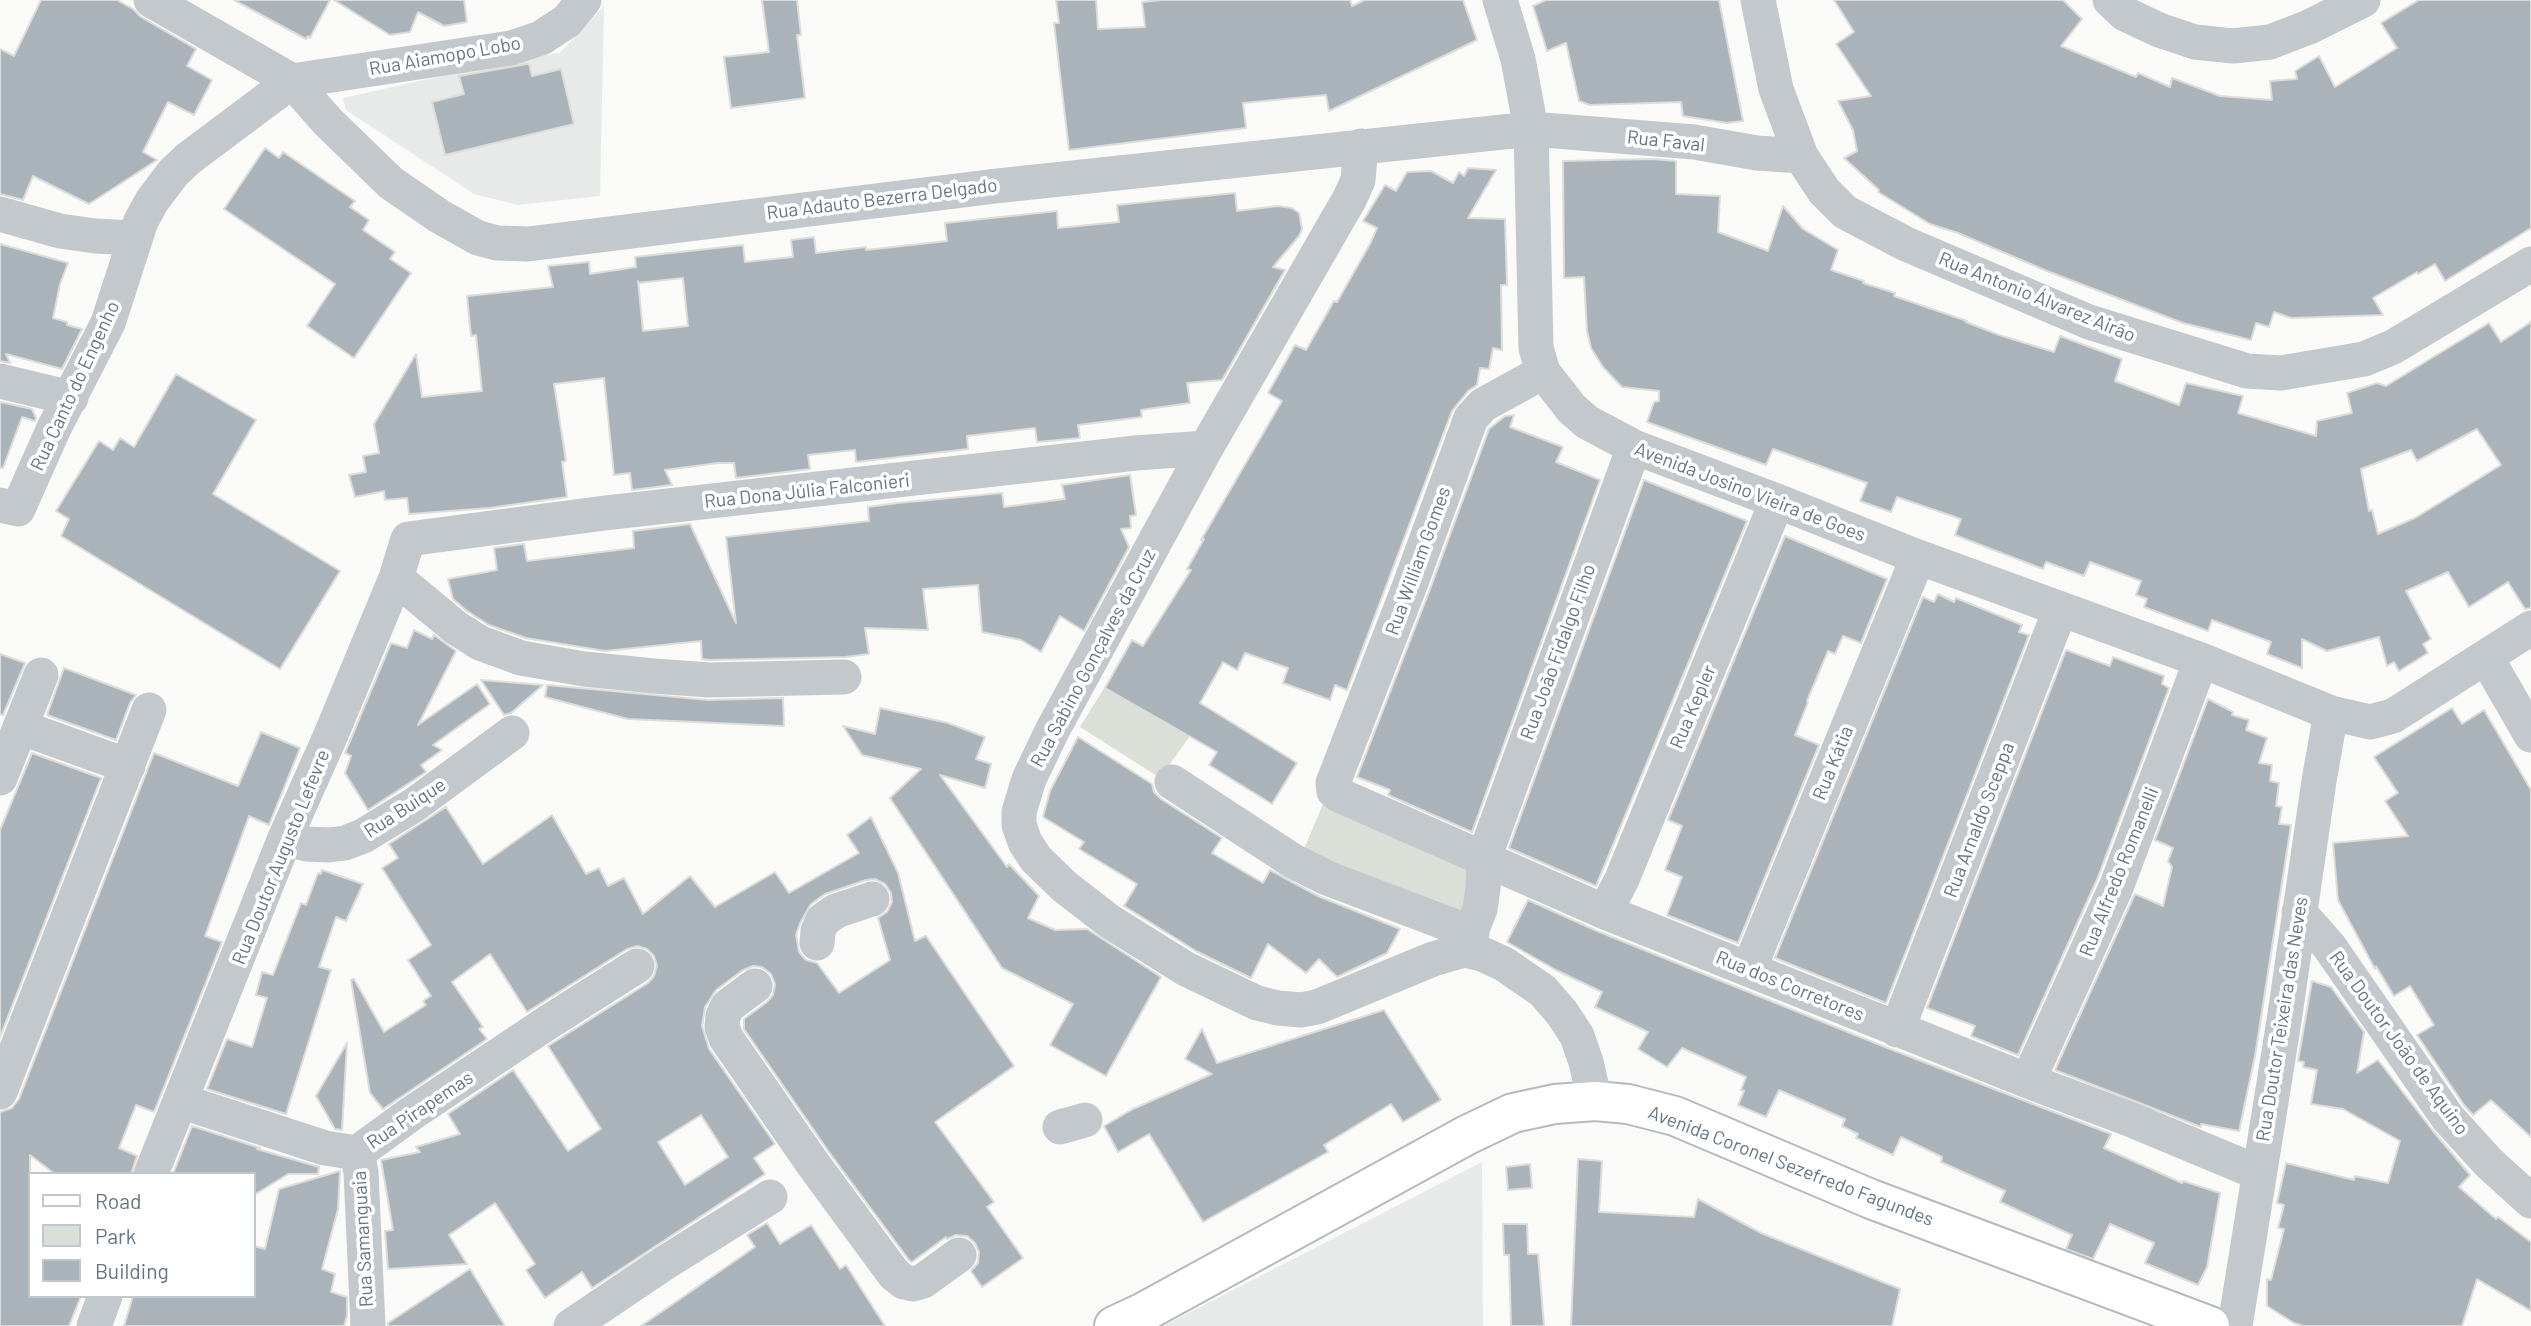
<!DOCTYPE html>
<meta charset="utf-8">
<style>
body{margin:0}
#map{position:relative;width:2531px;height:1326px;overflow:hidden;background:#fafaf8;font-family:Barlow,sans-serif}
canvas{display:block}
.legend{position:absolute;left:28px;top:1172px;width:228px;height:126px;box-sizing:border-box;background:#fff;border:2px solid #c1c8cd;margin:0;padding:9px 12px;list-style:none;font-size:21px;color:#657683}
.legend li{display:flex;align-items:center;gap:14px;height:35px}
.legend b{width:35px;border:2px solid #c1c8cd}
</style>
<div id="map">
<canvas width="2531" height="1326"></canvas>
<ul class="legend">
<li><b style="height:9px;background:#fff"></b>Road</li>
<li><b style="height:19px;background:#dadfd7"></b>Park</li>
<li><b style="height:19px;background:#aab3b9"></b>Building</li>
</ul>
</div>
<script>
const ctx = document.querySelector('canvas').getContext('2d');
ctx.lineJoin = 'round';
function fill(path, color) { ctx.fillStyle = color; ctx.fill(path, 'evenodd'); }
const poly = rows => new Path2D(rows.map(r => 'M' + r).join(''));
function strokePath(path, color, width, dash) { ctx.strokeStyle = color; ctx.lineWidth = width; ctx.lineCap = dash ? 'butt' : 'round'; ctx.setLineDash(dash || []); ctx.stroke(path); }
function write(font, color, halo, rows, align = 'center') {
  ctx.font = font + ' Barlow,sans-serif'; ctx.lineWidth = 7; ctx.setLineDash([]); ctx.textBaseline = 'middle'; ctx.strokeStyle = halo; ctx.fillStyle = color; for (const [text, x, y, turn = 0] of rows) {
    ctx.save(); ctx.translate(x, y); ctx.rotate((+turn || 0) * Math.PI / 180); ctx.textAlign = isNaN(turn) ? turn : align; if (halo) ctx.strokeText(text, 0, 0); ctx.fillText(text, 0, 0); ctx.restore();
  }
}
fill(poly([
 [604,6,600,196,518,205,474,194,346,110,343,98,523,58,560,53],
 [1482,1162,1483,1326,1163,1326]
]), '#e8e9e9');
fill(poly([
 [1106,685,1192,733,1160,778,1080,727],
 [1326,797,1476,861,1462,927,1299,861]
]), '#dadfd7');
const building = poly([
 [41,0,117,0,133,9,141,17,196,49,187,66,212,80,194,115,168,102,143,152,157,160,89,204,33,176,23,200,0,194,0,49,14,56,41,0],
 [234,0,330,0,310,38,308,36,306,39,234,0],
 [334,0,464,0,467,22,444,26,418,12,410,32,390,35,334,0],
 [762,0,797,0,801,35,797,35,805,98,731,108,724,57,769,52,762,0],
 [1056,0,1096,0,1098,29,1145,27,1142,2,1162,0,1350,0,1352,6,1365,0,1463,0,1477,40,1329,111,1326,95,1243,103,1246,128,1069,150,1054,23,1059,23,1056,0],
 [1546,0,1719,0,1743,121,1727,123,1683,116,1681,102,1590,105,1579,101,1566,43,1547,51,1533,6,1546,0],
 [1834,0,2063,0,2082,19,2061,46,2136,77,2138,73,2170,87,2172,78,2220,96,2272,100,2270,81,2297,79,2295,71,2319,56,2335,87,2397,48,2381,23,2419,0,2531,0,2531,228,2445,281,2435,264,2418,274,2417,272,2373,298,2383,315,2291,318,2274,312,2269,327,2256,323,2251,340,2183,323,2047,271,1958,233,1930,224,1878,192,1879,190,1844,158,1857,151,1853,130,1838,101,1871,96,1836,44,1854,32,1834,0],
 [527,64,529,64,532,76,561,69,574,124,445,155,432,102,464,94,459,76,527,64],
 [265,148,279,158,283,152,355,201,350,207,369,220,363,230,395,252,390,259,411,273,354,358,307,326,335,284,224,209,265,148],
 [1652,159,1676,161,1676,194,1720,196,1718,232,1768,251,1783,206,1803,229,1838,250,1831,270,1864,281,1863,283,1895,293,1894,296,1967,321,1966,322,1999,335,2054,352,2060,336,2122,359,2115,381,2179,405,2186,383,2243,396,2238,413,2316,436,2317,421,2352,413,2347,393,2377,383,2386,386,2489,323,2501,342,2531,322,2531,608,2525,609,2508,582,2469,607,2448,572,2406,591,2431,639,2423,644,2428,653,2399,671,2394,662,2387,666,2379,637,2327,651,2302,639,2302,668,2267,654,2271,642,2212,620,2208,631,2144,607,2147,599,2136,595,2141,581,2090,562,2084,576,2046,562,2043,569,1955,535,1961,519,1897,497,1891,512,1860,501,1867,483,1773,449,1766,465,1647,422,1654,402,1659,401,1659,391,1622,387,1603,367,1591,348,1587,331,1584,277,1564,278,1563,161,1652,159],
 [2477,429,2501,465,2415,518,2378,534,2372,510,2369,511,2361,469,2411,450,2417,461,2477,429],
 [1468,168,1496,170,1468,218,1505,219,1507,285,1501,285,1502,350,1493,348,1489,369,1480,368,1477,385,1468,391,1452,411,1347,690,1335,685,1330,700,1283,683,1288,668,1245,653,1237,670,1223,662,1200,703,1297,763,1272,804,1209,765,1217,752,1105,688,1132,640,1143,646,1191,570,1187,569,1204,539,1201,540,1282,401,1268,393,1295,345,1306,350,1334,301,1337,302,1370,244,1377,228,1363,221,1385,185,1396,191,1407,172,1431,171,1453,183,1459,172,1464,176,1468,168],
 [1235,193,1237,211,1278,206,1292,208,1299,213,1302,229,1299,236,1273,267,1285,270,1222,380,1187,383,1190,403,1141,410,1142,417,1078,425,1080,438,1037,442,1035,428,967,436,968,449,856,462,855,450,808,455,810,469,736,478,734,463,718,463,665,470,672,485,632,490,630,473,614,475,604,378,554,384,566,461,562,462,567,497,489,508,409,514,407,498,385,500,384,491,355,497,349,475,366,472,363,456,379,453,374,424,416,354,422,397,482,391,476,335,471,336,467,296,553,287,548,266,589,262,590,274,636,267,635,257,743,245,745,262,793,257,791,240,814,237,816,253,866,247,866,250,947,241,945,223,1057,211,1058,228,1119,222,1117,205,1235,193],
 [683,278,688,326,643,331,638,281,638,283,683,278],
 [0,244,68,263,60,284,53,318,67,322,67,325,82,329,62,369,6,354,10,363,0,361,0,244],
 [176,374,256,420,213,494,340,571,280,669,61,536,69,519,56,511,99,441,113,450,120,438,134,447,176,374],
 [0,402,32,409,36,418,35,421,22,417,3,468,0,468,0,402],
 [1514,415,1510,427,1563,447,1556,462,1600,480,1472,832,1388,795,1390,790,1357,777,1429,592,1489,429,1505,416,1514,415],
 [1130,475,1136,515,1130,516,1131,528,1121,529,1129,547,1084,631,1060,616,1041,652,1021,640,982,632,978,585,923,589,928,630,865,628,869,654,845,657,710,660,702,659,701,641,605,651,526,638,489,625,467,611,453,599,448,579,497,570,494,548,524,544,527,561,634,548,633,531,690,524,736,623,726,537,869,521,868,507,898,503,1002,493,1004,507,1065,499,1062,485,1130,475],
 [1644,480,1747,521,1596,886,1509,848,1644,480],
 [1785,536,1887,579,1861,643,1843,636,1835,654,1828,651,1807,701,1808,702,1795,735,1819,745,1738,943,1667,915,1682,877,1665,870,1682,826,1668,820,1785,536],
 [1938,594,1954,602,1956,598,2022,625,2019,632,2029,635,1886,1003,1775,958,1923,597,1934,602,1938,594],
 [414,630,432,639,434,635,456,651,418,725,477,684,490,704,433,745,442,750,421,765,426,772,368,810,345,773,351,756,345,753,391,643,407,648,414,630],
 [2066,650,2110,666,2113,657,2164,676,2162,684,2169,688,2098,877,2018,1055,1971,1036,1975,1026,1927,1008,2066,650],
 [0,654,25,663,3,715,0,714,0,654],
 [64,668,136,695,130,703,116,740,47,715,64,668],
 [481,680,543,685,511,713,504,715,481,680],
 [547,685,708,700,783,698,784,726,628,719,545,697,547,685],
 [2208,699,2233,712,2232,715,2249,720,2246,730,2267,738,2259,763,2272,765,2270,781,2279,783,2276,806,2282,807,2279,824,2291,825,2255,1056,2239,1131,2201,1124,2201,1127,2055,1070,2135,894,2163,906,2172,867,2168,861,2173,848,2155,840,2208,699],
 [880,708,948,723,985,737,976,759,991,764,985,788,940,775,1007,867,1009,864,1039,896,1028,918,1055,930,1087,929,1161,977,1106,1076,1050,1045,1073,1004,1002,968,890,798,921,769,862,755,843,726,875,734,880,708],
 [2452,708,2462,724,2484,710,2531,790,2531,1137,2491,1100,2473,1115,2464,1105,2417,1035,2434,1025,2410,986,2394,996,2376,966,2375,969,2338,900,2333,843,2408,836,2385,801,2398,793,2374,757,2452,708],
 [261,732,300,748,269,825,249,816,205,936,222,942,154,1112,136,1105,119,1148,137,1156,131,1174,55,1174,30,1155,30,1296,81,1296,69,1326,0,1326,0,1112,12,1108,19,1099,154,753,238,786,261,732],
 [1078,737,1152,784,1154,792,1161,799,1222,838,1212,853,1263,883,1270,870,1318,896,1400,929,1387,953,1337,977,1319,959,1306,973,1268,944,1251,978,1196,951,1124,906,1137,884,1079,849,1084,842,1043,817,1050,791,1078,737],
 [32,753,101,778,0,1037,0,830,32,753],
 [446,807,483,864,552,815,586,874,599,868,608,886,624,878,643,914,690,876,715,907,775,872,789,893,859,853,847,835,871,817,898,873,915,941,926,936,1014,1066,935,1122,994,1202,987,1207,1023,1258,982,1287,971,1271,978,1263,979,1252,975,1243,967,1236,956,1235,947,1239,946,1237,912,1262,909,1260,829,1152,744,1029,744,1019,767,1002,773,995,775,984,771,974,762,967,753,966,743,970,716,990,705,1007,702,1026,709,1049,775,1144,754,1158,765,1174,592,1288,582,1272,545,1298,526,1270,535,1264,495,1203,449,1235,467,1264,388,1269,385,1231,393,1230,381,1160,420,1152,416,1147,460,1134,448,1114,513,1070,568,1151,601,1129,548,1046,648,983,654,976,657,966,654,956,647,949,637,946,627,949,527,1012,490,954,452,982,483,1027,479,1029,487,1039,383,1109,370,1093,351,980,354,979,384,1032,426,1005,423,1001,431,996,408,960,431,945,382,868,398,858,389,844,446,807],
 [875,879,885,884,891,893,892,902,887,912,878,918,890,960,839,993,817,963,806,960,799,952,796,935,800,923,811,904,825,894,866,880,875,879],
 [701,1115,728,1157,685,1185,658,1142,701,1115],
 [322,870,363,884,346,921,336,917,319,967,331,970,286,1114,207,1089,227,1039,252,1047,267,998,256,995,262,972,273,975,301,903,306,905,318,873,321,874,322,870],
 [1528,900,1597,931,1890,1049,2111,1134,2104,1148,2182,1183,2183,1181,2220,1193,2207,1267,2198,1285,2145,1263,2154,1243,2110,1224,2093,1259,2066,1249,2072,1235,2000,1202,2005,1191,1941,1162,1942,1157,1901,1137,1893,1155,1856,1138,1858,1134,1842,1126,1845,1119,1779,1090,1766,1117,1738,1105,1744,1091,1741,1090,1746,1077,1682,1048,1667,1067,1638,1049,1648,1032,1595,1007,1602,992,1556,970,1507,942,1528,900],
 [2312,981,2331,987,2364,1032,2357,1073,2378,1060,2433,1131,2470,1175,2459,1187,2496,1219,2498,1217,2531,1242,2531,1311,2477,1279,2462,1326,2304,1326,2294,1323,2267,1306,2267,1279,2271,1280,2284,1229,2278,1228,2284,1205,2277,1203,2286,1163,2354,1180,2355,1176,2388,1183,2400,1141,2343,1109,2311,1104,2317,1070,2303,1067,2304,1062,2298,1061,2312,981],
 [1384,1010,1441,1100,1403,1122,1391,1104,1324,1145,1328,1152,1203,1222,1149,1134,1118,1152,1104,1126,1133,1109,1212,1074,1185,1059,1202,1029,1217,1063,1384,1010],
 [347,1043,342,1130,335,1129,316,1096,347,1043],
 [192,1126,260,1148,257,1149,319,1167,318,1174,288,1174,254,1195,254,1174,173,1174,192,1126],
 [1578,1159,1602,1161,1599,1212,1694,1217,1698,1199,1761,1233,1900,1289,1892,1326,1571,1326,1578,1159],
 [1530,1164,1532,1188,1508,1190,1506,1167,1530,1164],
 [340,1171,338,1209,322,1269,335,1274,331,1292,347,1297,347,1316,344,1326,124,1326,133,1296,254,1296,254,1246,265,1249,279,1189,340,1171],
 [767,1223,780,1244,811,1225,840,1269,846,1265,885,1326,641,1326,755,1247,747,1235,767,1223],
 [1503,1224,1527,1224,1528,1254,1538,1254,1544,1326,1511,1326,1509,1255,1504,1255,1503,1224],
 [470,1269,505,1326,388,1326,388,1323,470,1269]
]);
fill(building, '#aab3b9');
strokePath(building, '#dcdcda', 2);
const major = poly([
 [1114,1326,1144,1312,1467,1135,1513,1113,1555,1104,1595,1101,1628,1104,1675,1116,1871,1199,2210,1326]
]);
strokePath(major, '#b5babe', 42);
strokePath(poly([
 [151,0,292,81,328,122,391,183,439,216,478,238,497,243,528,244,996,186,1531,129,1694,142,1757,153,1801,156],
 [1500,0,1518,59,1531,129,1536,348,1543,372,1572,409,1587,422,1634,447,1777,501,1918,557,2201,660,2331,713,2370,722,2393,716,2531,628],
 [1758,0,1776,89,1801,156,1824,191,1845,212,1906,244,2089,322,2247,371,2281,373,2364,359,2393,347,2531,264],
 [2110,0,2125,14,2159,30,2195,42,2233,46,2270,42,2309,27,2363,0],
 [1361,146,1358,180,1350,198,1206,448,1053,729,1029,779,1019,812,1019,825,1025,842,1036,859,1065,887,1109,921,1186,969,1257,1003,1278,1008,1301,1010,1317,1007,1433,959,1464,950,1482,954,1504,964,1543,991,1562,1013,1577,1036,1586,1062,1595,1101],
 [0,214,60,231,95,236,134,238],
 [1543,372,1483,405,1471,418,1410,585,1333,783,1334,791,1339,795,1605,912,2028,1081,2132,1120,2259,1173],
 [0,381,71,398],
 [0,505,18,509,54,428,108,323,141,221,152,201,173,173,189,158,292,81,511,48,541,38,567,21,584,0],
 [396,578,455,627,480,643,521,658,584,669,654,676,709,680,844,677],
 [2486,657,2531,735],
 [20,727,128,766],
 [0,778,41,675],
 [1172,782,1293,861,1327,878,1472,933],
 [285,838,306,844,329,845,345,843,363,836,414,805,512,733],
 [1605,912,1622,879,1777,501],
 [2299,912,2329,946,2448,1118,2489,1163,2531,1201],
 [817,943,818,931,823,920,836,911,872,899],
 [1464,950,1480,909,1483,888,1484,858,1634,447],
 [1751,970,1756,952,1918,557],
 [755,986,728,1006,723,1016,722,1027,726,1038,813,1164,894,1274,904,1282,913,1284,923,1281,959,1255],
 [1897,1030,2060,610],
 [2028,1081,2117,885,2201,660],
 [0,1092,149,710],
 [180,1101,325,1148,357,1153,412,1113,550,1021,637,966],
 [1060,1127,1085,1120],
 [357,1153,361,1172,368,1326],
 [151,1174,285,838,330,737,396,578,408,539,605,513,1136,453,1206,448],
 [94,1326,105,1296],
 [571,1326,663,1264,770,1197],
 [2235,1326,2284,1021,2319,781,2331,713]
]), '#c3c8cc', 35);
strokePath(major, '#fff', 38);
write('19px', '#657683', '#fff', [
 ["Rua Aiamopo Lobo",445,56,-10],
 ["Rua Faval",1666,141,6],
 ["Rua Adauto Bezerra Delgado",882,199,-7],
 ["Rua Antonio Álvarez Airão",2037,297,22],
 ["Rua Canto do Engenho",75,386,-65],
 ["Rua Dona Júlia Falconieri",807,491,-6],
 ["Avenida Josino Vieira de Goes",1750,492,21],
 ["Rua William Gomes",1418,561,-70],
 ["Rua João Fidalgo Filho",1558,652,-70],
 ["Rua Sabino Gonçalves da Cruz",1093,658,-62],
 ["Rua Kepler",1693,707,-67],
 ["Rua Kátia",1833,763,-68],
 ["Rua Buique",405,808,-33],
 ["Rua Arnaldo Sceppa",1979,820,-69],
 ["Rua Doutor Augusto Lefevre",281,857,-68],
 ["Rua Alfredo Romanelli",2119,872,-68],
 ["Rua dos Corretores",1790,986,22],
 ["Rua Doutor Teixeira das Neves",2282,1019,-81],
 ["Rua Doutor João de Aquino",2399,1043,54],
 ["Rua Pirapemas",420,1110,-34],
 ["Avenida Coronel Sezefredo Fagundes",1791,1166,21],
 ["Rua Samanguaia",363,1239,-93]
]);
</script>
